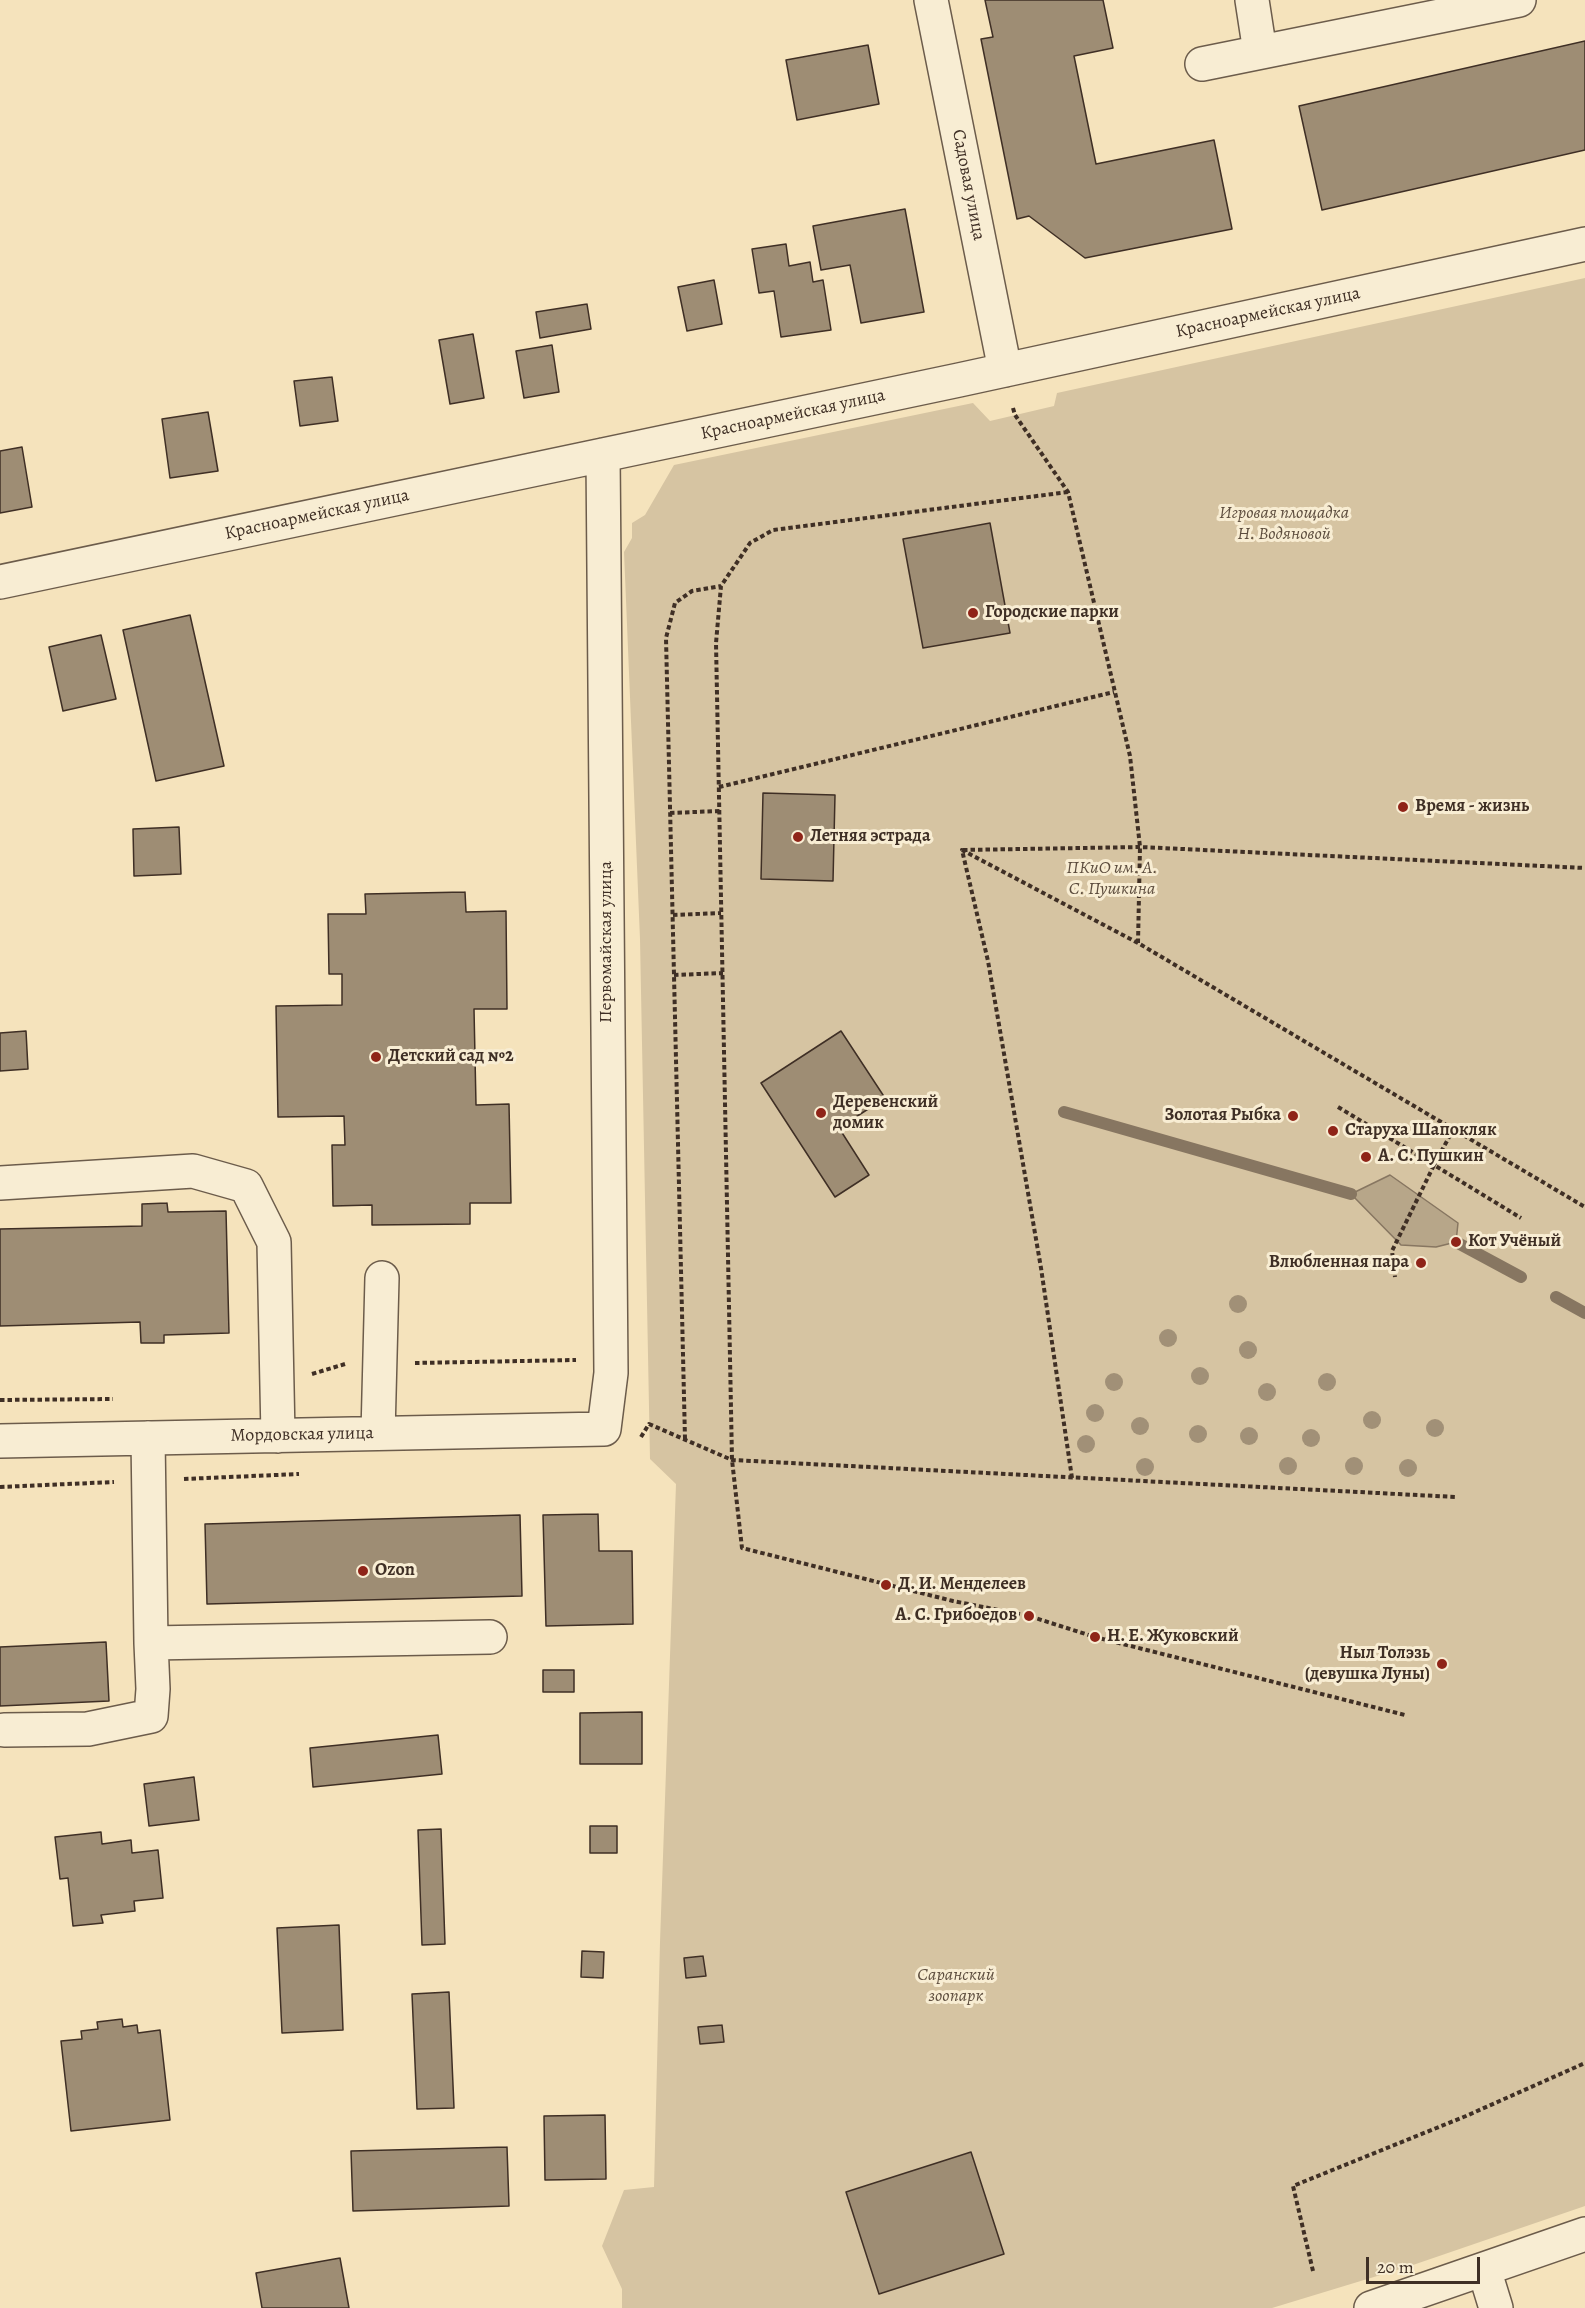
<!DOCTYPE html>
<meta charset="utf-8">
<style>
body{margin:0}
#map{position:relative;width:1585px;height:2308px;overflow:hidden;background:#f5e3bc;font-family:Alegreya,serif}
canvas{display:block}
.scale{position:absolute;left:1366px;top:2257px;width:114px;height:27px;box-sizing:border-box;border:3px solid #3f2f25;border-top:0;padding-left:8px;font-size:18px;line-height:21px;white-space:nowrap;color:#3f2f25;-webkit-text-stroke:4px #f8edd3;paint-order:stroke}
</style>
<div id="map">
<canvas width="1585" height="2308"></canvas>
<div class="scale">20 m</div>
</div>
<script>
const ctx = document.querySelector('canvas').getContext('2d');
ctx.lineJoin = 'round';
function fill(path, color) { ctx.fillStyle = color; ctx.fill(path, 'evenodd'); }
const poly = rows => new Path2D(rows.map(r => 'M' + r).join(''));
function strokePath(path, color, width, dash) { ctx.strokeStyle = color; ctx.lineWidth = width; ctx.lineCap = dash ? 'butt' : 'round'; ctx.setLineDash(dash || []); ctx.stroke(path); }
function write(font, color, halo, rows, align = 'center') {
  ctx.font = font + ' Alegreya,serif'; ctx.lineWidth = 6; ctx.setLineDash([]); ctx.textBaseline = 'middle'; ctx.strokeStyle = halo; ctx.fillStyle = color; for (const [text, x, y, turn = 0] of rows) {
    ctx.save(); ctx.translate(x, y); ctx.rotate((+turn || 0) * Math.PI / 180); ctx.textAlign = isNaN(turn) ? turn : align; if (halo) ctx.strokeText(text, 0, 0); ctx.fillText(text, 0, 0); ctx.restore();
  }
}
fill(poly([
 [1585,278,1585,2206,1410,2266,1272,2308,622,2308,622,2289,602,2246,624,2190,654,2187,660,1942,676,1484,650,1459,640,939,624,552,632,538,632,523,645,515,674,465,973,403,990,421,1054,406,1057,393]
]), '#d6c4a2');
const water = poly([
 [1390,1175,1458,1223,1456,1242,1436,1247,1401,1245,1351,1194,1390,1175]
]);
fill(water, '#b7a689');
strokePath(water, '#877661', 1.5);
strokePath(poly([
 [1064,1112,1351,1194],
 [1456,1242,1521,1277],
 [1556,1297,1585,1313]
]), '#877661', 12);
const building = poly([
 [985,0,1103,0,1113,48,1074,56,1096,164,1214,140,1232,229,1085,258,1029,216,1017,219,981,39,993,37,985,0],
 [1585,41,1585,150,1322,210,1299,106,1585,41],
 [868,45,879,104,797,120,786,60,868,45],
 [905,209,924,312,861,323,850,265,821,270,813,226,905,209],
 [786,244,789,266,810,262,813,282,823,280,831,330,781,337,774,291,759,293,752,249,786,244],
 [714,280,722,324,687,331,678,287,714,280],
 [587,304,591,329,540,338,536,312,587,304],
 [473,334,484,398,450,404,439,340,473,334],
 [552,345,559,392,524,398,516,351,552,345],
 [332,377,338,421,300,426,294,381,332,377],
 [208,412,218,471,170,478,162,419,208,412],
 [22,447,32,507,0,513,0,451,22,447],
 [990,523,1010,633,923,648,903,539,990,523],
 [190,615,224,766,156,781,123,630,190,615],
 [101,635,116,699,63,711,49,647,101,635],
 [763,793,835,795,833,881,761,879,763,793],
 [179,827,181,874,134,876,133,829,179,827],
 [465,892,466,912,506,911,507,1009,474,1009,476,1105,509,1104,511,1203,470,1203,470,1224,372,1225,372,1205,333,1206,332,1145,345,1145,344,1116,278,1117,276,1006,342,1005,342,974,329,974,328,914,366,914,365,894,465,892],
 [26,1031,28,1069,0,1071,0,1033,26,1031],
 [841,1031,885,1098,839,1128,869,1175,835,1197,761,1083,841,1031],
 [167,1203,168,1212,226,1211,229,1333,164,1335,164,1343,141,1343,140,1322,0,1326,0,1229,142,1226,142,1204,167,1203],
 [598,1514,599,1551,632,1551,633,1624,546,1626,543,1515,598,1514],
 [520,1515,522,1596,207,1604,205,1524,520,1515],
 [106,1642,109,1701,0,1706,0,1647,106,1642],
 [543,1670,574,1670,574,1692,543,1692,543,1670],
 [642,1712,642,1764,580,1764,580,1713,642,1712],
 [438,1735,442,1774,313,1787,310,1748,438,1735],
 [194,1777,199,1820,149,1826,144,1784,194,1777],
 [590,1826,617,1826,617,1853,590,1853,590,1826],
 [441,1829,445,1944,422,1945,418,1830,441,1829],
 [101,1832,102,1844,131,1840,132,1853,158,1850,163,1898,134,1901,135,1911,101,1915,103,1923,73,1926,68,1878,60,1879,55,1837,101,1832],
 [339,1925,343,2030,282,2033,277,1928,339,1925],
 [582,1951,604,1952,603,1978,581,1977,582,1951],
 [703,1956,706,1976,686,1978,684,1958,703,1956],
 [449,1992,454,2108,417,2109,412,1994,449,1992],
 [122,2019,123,2027,137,2025,138,2033,160,2030,170,2120,71,2131,61,2041,82,2039,81,2031,98,2029,97,2022,122,2019],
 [722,2025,724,2042,700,2044,698,2027,722,2025],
 [605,2115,606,2179,545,2180,544,2116,605,2115],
 [507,2147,509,2206,353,2211,351,2151,507,2147],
 [971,2152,1004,2254,879,2294,846,2192,971,2152],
 [340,2258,349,2308,262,2308,256,2273,340,2258]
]);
fill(building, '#9e8d74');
strokePath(building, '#3f2f25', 1.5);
const minor = poly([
 [931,0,1005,370],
 [1252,0,1260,52],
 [1202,64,1519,0],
 [0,582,959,380,1585,244],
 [0,1183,193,1171,246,1186,274,1242,278,1436],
 [378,1433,382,1278],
 [148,1438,151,1643,490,1637],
 [0,1441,604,1429,611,1373,603,455],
 [4,1730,88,1729,151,1716,153,1689,151,1643],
 [1484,2269,1496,2308],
 [1371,2308,1585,2234]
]);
strokePath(minor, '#6c5c4b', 36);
strokePath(poly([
 [1013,408,1015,415,1068,492,1130,756,1140,847,1138,943],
 [1068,492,773,530,750,543,721,586,716,643,732,1460,742,1548,953,1601,1029,1616,1095,1637,1405,1715],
 [719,787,1114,692],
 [670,813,720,811],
 [963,850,1140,847,1585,868],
 [673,915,721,913],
 [674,975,723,973],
 [1338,1107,1434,1165,1392,1251,1395,1277],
 [1454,1128,1434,1165,1521,1218],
 [415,1363,576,1360],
 [312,1374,345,1364],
 [0,1400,113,1399],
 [641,1437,649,1424,732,1460,1456,1497],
 [685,1439,666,638,675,603,692,591,721,586],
 [1072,1478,1041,1268,988,961,962,850,1138,943,1585,1207],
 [184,1479,299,1474],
 [0,1487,114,1482],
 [1313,2271,1293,2186,1466,2116,1585,2063]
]), '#3f2f25', 4, [4.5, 3]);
strokePath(minor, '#f8edd3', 33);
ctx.fillStyle = '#a19077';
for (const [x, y] of [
 [1238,1304],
 [1168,1338],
 [1248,1350],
 [1200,1376],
 [1114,1382],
 [1327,1382],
 [1267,1392],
 [1095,1413],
 [1372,1420],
 [1140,1426],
 [1435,1428],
 [1198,1434],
 [1249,1436],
 [1311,1438],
 [1086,1444],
 [1288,1466],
 [1354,1466],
 [1145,1467],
 [1408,1468]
]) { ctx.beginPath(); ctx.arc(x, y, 9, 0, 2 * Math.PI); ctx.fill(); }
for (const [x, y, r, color] of [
 [973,613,6,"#8f2418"],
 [1403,807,6,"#8f2418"],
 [798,837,6,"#8f2418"],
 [376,1057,6,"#8f2418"],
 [821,1113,6,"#8f2418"],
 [1293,1116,6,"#8f2418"],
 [1333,1131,6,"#8f2418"],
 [1366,1157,6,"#8f2418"],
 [1456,1242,6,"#8f2418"],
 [1421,1263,6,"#8f2418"],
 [363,1571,6,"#8f2418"],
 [886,1585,6,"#8f2418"],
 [1029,1616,6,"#8f2418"],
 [1095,1637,6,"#8f2418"],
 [1442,1664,6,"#8f2418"]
]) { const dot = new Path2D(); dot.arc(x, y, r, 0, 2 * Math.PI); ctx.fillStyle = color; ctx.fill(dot); strokePath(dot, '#f8edd3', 2); }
write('18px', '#3f2f25', '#f8edd3', [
 ["Садовая улица",968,185,79],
 ["Красноармейская улица",1268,313,-12],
 ["Красноармейская улица",793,415,-12],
 ["Красноармейская улица",317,515,-12],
 ["Первомайская улица",607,942,-90],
 ["Мордовская улица",302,1435,-1]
]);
write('italic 18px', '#5d4d3e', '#f8edd3', [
 ["Игровая площадка",1284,514],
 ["Н. Водяновой",1284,535],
 ["ПКиО им. А.",1112,869],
 ["С. Пушкина",1112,890],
 ["Саранский",956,1976],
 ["зоопарк",956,1997]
]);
write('bold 18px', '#3f2f25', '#f8edd3', [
 ["Городские парки",985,613],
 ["Время - жизнь",1415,807],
 ["Летняя эстрада",810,837],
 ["Детский сад №2",388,1057],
 ["Деревенский",833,1103],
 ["домик",833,1124],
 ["Золотая Рыбка",1281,1116,"right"],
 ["Старуха Шапокляк",1345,1131],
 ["А. С. Пушкин",1378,1157],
 ["Кот Учёный",1468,1242],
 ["Влюбленная пара",1409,1263,"right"],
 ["Ozon",375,1571],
 ["Д. И. Менделеев",898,1585],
 ["А. С. Грибоедов",1017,1616,"right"],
 ["Н. Е. Жуковский",1107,1637],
 ["Ныл Толэзь",1430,1654,"right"],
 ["(девушка Луны)",1430,1675,"right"]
], 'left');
</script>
